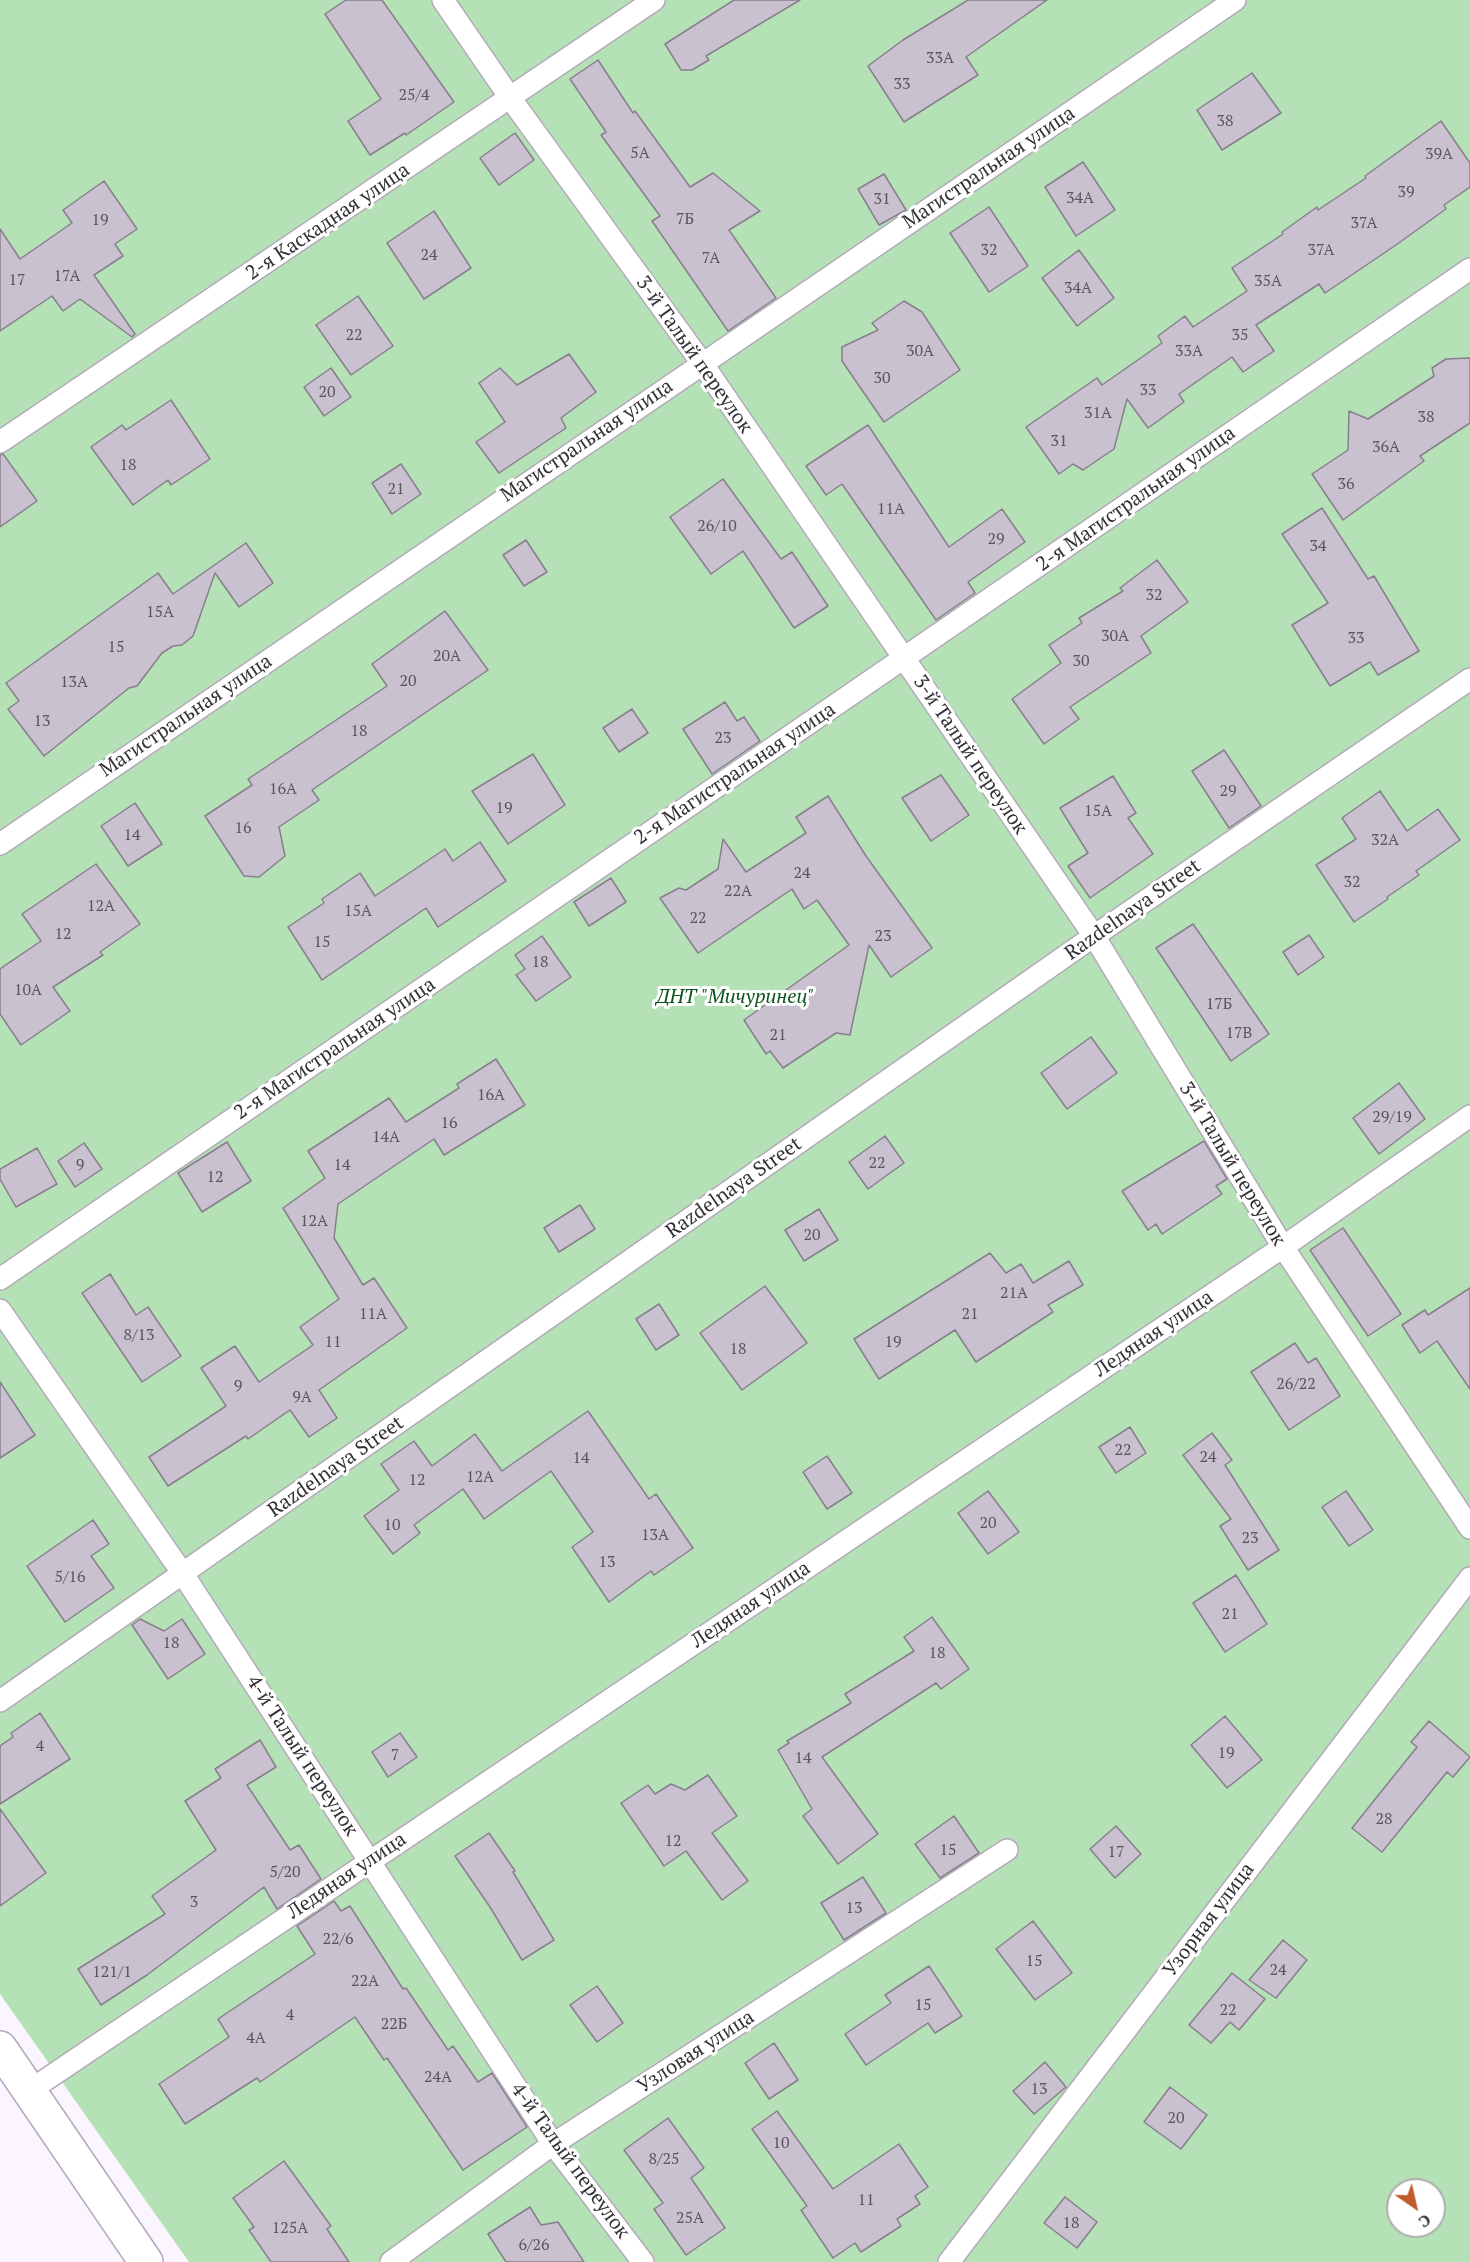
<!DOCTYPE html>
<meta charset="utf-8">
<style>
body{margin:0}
#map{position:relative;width:1470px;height:2262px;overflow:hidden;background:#faf5fe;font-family:"PT Serif",serif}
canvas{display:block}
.north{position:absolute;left:1386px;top:2178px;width:60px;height:60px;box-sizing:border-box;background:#fff;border:2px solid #aeadaf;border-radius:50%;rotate:146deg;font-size:16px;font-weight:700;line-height:24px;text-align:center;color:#343136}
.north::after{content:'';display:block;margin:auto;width:21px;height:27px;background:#c15b2d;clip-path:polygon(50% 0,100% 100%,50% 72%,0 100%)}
</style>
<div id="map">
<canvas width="1470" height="2262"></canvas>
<div class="north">С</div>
</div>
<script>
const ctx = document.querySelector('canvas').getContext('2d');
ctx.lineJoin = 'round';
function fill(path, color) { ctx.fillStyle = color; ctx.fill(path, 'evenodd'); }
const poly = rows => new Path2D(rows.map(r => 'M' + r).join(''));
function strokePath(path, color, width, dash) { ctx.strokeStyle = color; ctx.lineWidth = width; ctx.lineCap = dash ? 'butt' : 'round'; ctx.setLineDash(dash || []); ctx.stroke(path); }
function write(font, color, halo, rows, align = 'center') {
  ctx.font = font + ' "PT Serif",serif'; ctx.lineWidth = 6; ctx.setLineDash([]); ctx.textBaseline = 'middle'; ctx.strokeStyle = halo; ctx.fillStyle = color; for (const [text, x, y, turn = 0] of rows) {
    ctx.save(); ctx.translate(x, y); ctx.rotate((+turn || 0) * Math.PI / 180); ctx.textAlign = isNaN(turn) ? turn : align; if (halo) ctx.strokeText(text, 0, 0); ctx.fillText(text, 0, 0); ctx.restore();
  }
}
fill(poly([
 [0,0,1470,0,1470,2262,189,2262,0,1994],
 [1398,2190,1434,2190,1434,2226,1398,2226]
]), '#b5e1b7');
const building = poly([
 [346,0,382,0,454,102,406,135,405,133,370,155,348,121,381,99,325,14,346,0],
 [734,0,800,0,706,56,709,60,692,70,681,70,665,44,734,0],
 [968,0,1047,0,966,57,978,75,904,122,868,66,903,40,968,0],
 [598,60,633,113,635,111,690,187,713,173,760,211,729,230,776,298,728,331,652,221,660,216,601,135,606,132,570,79,598,60],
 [1252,73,1281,113,1222,150,1197,110,1252,73],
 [1441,121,1470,163,1470,187,1444,205,1446,209,1396,245,1325,293,1319,284,1256,325,1274,351,1243,372,1232,357,1179,394,1184,402,1148,428,1127,399,1114,449,1083,470,1073,464,1059,474,1026,427,1097,378,1102,385,1162,343,1158,336,1185,316,1193,327,1247,291,1232,268,1283,234,1282,232,1317,207,1318,210,1366,178,1365,176,1441,121],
 [515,133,534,160,499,185,480,158,515,133],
 [1083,162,1115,210,1076,236,1045,187,1083,162],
 [884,174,906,210,879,225,858,189,884,174],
 [104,181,137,229,115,244,123,256,94,275,135,334,132,337,80,299,63,311,52,296,0,331,0,229,20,259,72,223,63,210,104,181],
 [989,207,1028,266,989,292,950,233,989,207],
 [434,211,471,268,424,299,387,243,434,211],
 [1079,250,1114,298,1077,326,1042,278,1079,250],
 [358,296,393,346,351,375,316,325,358,296],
 [904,301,922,312,960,370,884,422,842,361,842,347,878,330,872,323,904,301],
 [569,354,596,392,561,418,566,428,499,473,476,442,505,422,479,383,500,368,517,385,569,354],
 [1470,358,1470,423,1420,456,1424,461,1343,520,1312,474,1348,450,1349,411,1368,419,1434,376,1432,368,1446,359,1470,358],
 [331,368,351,397,324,416,304,387,331,368],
 [171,400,210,459,171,485,168,480,133,505,91,447,122,425,126,430,171,400],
 [868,425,949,547,1002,509,1025,542,968,582,975,593,936,620,842,484,826,495,806,466,868,425],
 [3,454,37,501,0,527,0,455,3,454],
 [401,464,421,494,392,514,372,483,401,464],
 [723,479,781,559,792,552,828,606,794,628,743,551,711,574,670,517,723,479],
 [1322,508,1368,579,1374,576,1419,651,1378,675,1370,662,1330,686,1292,625,1328,603,1282,534,1322,508],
 [526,540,547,572,524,586,503,555,526,540],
 [246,543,273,583,239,607,215,573,193,636,182,645,173,646,162,653,137,686,129,688,44,756,8,709,19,701,6,683,158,573,173,594,246,543],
 [1157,560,1188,602,1141,636,1151,653,1070,707,1079,719,1044,744,1012,699,1061,663,1049,645,1082,623,1079,618,1123,591,1120,588,1157,560],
 [445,611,488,670,312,790,319,800,279,827,285,856,259,877,244,876,205,816,252,785,248,779,387,686,372,664,445,611],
 [725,702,737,721,744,717,760,741,712,774,683,729,725,702],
 [632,709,648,733,619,752,603,728,632,709],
 [1224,750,1261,806,1229,828,1192,771,1224,750],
 [533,754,565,805,508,844,472,791,533,754],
 [941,775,969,815,931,841,902,798,941,775],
 [1113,776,1136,813,1128,818,1153,854,1090,898,1068,866,1088,853,1060,808,1113,776],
 [1380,791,1407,831,1438,809,1460,840,1416,871,1419,875,1387,897,1388,899,1354,922,1316,865,1356,839,1342,818,1380,791],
 [828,796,866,856,932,948,891,977,869,945,850,1035,836,1033,783,1068,770,1051,766,1054,744,1020,849,945,817,900,804,909,792,889,698,953,660,898,679,888,686,890,718,869,723,839,746,872,806,833,796,817,828,796],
 [135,803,162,844,128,866,101,826,135,803],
 [480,842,506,881,438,927,426,908,322,980,288,927,324,903,322,899,360,873,375,896,445,849,453,861,480,842],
 [96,864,140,924,100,952,103,955,53,987,70,1011,21,1045,0,1014,0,969,41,941,22,914,96,864],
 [611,878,626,902,589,926,574,902,611,878],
 [1193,924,1269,1034,1231,1061,1156,948,1193,924],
 [1309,935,1324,957,1298,975,1283,952,1309,935],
 [542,936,571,977,536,1001,516,975,525,969,515,955,542,936],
 [1091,1037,1117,1073,1067,1109,1041,1073,1091,1037],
 [496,1059,525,1105,444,1155,434,1139,338,1204,334,1238,363,1285,374,1278,407,1328,319,1390,337,1418,309,1437,290,1410,248,1439,246,1436,168,1486,149,1457,226,1406,201,1368,235,1346,259,1382,313,1345,300,1327,339,1299,283,1208,325,1178,308,1151,389,1098,406,1122,459,1088,457,1084,496,1059],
 [1399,1083,1425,1119,1379,1154,1353,1118,1399,1083],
 [885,1136,904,1163,868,1189,849,1162,885,1136],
 [1204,1141,1227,1179,1216,1186,1222,1194,1162,1234,1156,1224,1148,1230,1122,1191,1204,1141],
 [227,1142,251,1181,202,1212,178,1173,227,1142],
 [84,1143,102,1169,75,1187,58,1161,84,1143],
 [37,1148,57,1184,16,1207,0,1179,0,1169,37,1148],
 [580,1205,595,1229,559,1252,544,1228,580,1205],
 [819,1209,838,1240,804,1261,785,1230,819,1209],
 [1343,1228,1401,1314,1368,1336,1310,1250,1343,1228],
 [990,1253,1006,1273,1021,1264,1033,1283,1069,1261,1083,1285,1048,1305,1053,1312,976,1362,955,1330,879,1379,854,1339,990,1253],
 [110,1274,136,1315,148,1307,181,1356,142,1382,82,1293,110,1274],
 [765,1286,807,1343,742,1390,700,1333,765,1286],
 [1470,1288,1470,1389,1437,1341,1420,1353,1402,1325,1425,1310,1428,1315,1470,1288],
 [659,1304,679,1335,656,1350,636,1319,659,1304],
 [1295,1343,1308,1363,1316,1358,1340,1396,1289,1430,1251,1372,1295,1343],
 [0,1382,35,1435,0,1458,0,1382],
 [588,1411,649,1499,656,1494,693,1548,654,1575,651,1571,609,1602,572,1547,593,1532,551,1471,484,1519,463,1489,414,1525,420,1533,393,1554,364,1516,399,1490,381,1464,414,1441,432,1466,475,1434,502,1471,588,1411],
 [1130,1427,1146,1453,1116,1473,1099,1447,1130,1427],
 [1212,1433,1232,1460,1225,1465,1279,1550,1248,1570,1220,1526,1231,1519,1183,1455,1212,1433],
 [827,1456,852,1493,827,1509,803,1472,827,1456],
 [988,1491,1019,1532,988,1554,958,1513,988,1491],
 [1346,1491,1373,1530,1349,1546,1322,1507,1346,1491],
 [93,1520,109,1544,91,1556,114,1588,65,1622,27,1566,93,1520],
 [1236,1575,1267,1624,1225,1652,1193,1603,1236,1575],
 [932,1617,969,1669,941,1689,936,1683,822,1757,878,1834,838,1864,803,1816,812,1809,778,1750,789,1743,787,1741,851,1703,845,1694,914,1651,904,1637,932,1617],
 [140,1619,164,1631,182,1619,205,1654,168,1679,132,1625,140,1619],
 [40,1713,70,1759,0,1804,0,1746,13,1737,11,1733,40,1713],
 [1225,1716,1262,1760,1227,1788,1191,1745,1225,1716],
 [1429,1721,1470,1757,1453,1777,1447,1772,1382,1852,1352,1828,1417,1747,1411,1742,1429,1721],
 [400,1733,417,1757,388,1777,372,1752,400,1733],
 [260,1740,276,1767,247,1785,290,1850,299,1845,321,1879,277,1909,264,1887,147,1975,101,2005,78,1969,165,1914,152,1896,216,1850,185,1801,221,1778,215,1769,260,1740],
 [708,1775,737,1816,712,1833,748,1881,722,1900,686,1851,664,1866,621,1803,648,1785,655,1794,671,1784,685,1790,708,1775],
 [0,1809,46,1873,0,1906,0,1809],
 [954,1816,979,1853,940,1878,915,1844,954,1816],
 [1116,1826,1141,1854,1115,1878,1090,1849,1116,1826],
 [489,1833,515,1871,513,1872,554,1940,522,1960,490,1907,455,1856,489,1833],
 [863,1877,886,1913,844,1940,821,1903,863,1877],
 [334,1901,341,1911,350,1906,403,1989,406,1988,448,2050,453,2046,478,2082,492,2073,527,2127,463,2170,387,2058,384,2060,355,2017,260,2082,257,2078,185,2124,159,2084,229,2037,218,2019,315,1954,297,1926,334,1901],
 [1033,1921,1072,1973,1035,2000,996,1949,1033,1921],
 [1283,1940,1307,1960,1276,1998,1249,1980,1283,1940],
 [929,1966,962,2016,935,2033,928,2023,866,2065,845,2034,891,2003,885,1995,929,1966],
 [1232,1973,1265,1999,1239,2030,1230,2022,1211,2043,1189,2025,1232,1973],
 [597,1986,623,2023,597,2042,570,2005,597,1986],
 [774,2043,798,2080,769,2099,745,2063,774,2043],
 [1045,2062,1066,2087,1034,2114,1013,2091,1045,2062],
 [1170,2087,1207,2115,1181,2149,1144,2122,1170,2087],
 [777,2111,833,2189,899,2144,928,2187,915,2196,920,2204,897,2219,901,2226,861,2252,855,2243,833,2258,801,2210,807,2206,752,2129,777,2111],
 [668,2118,704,2168,691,2178,725,2228,686,2255,654,2209,663,2203,624,2150,668,2118],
 [284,2161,331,2226,327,2229,349,2262,271,2262,249,2230,254,2227,233,2198,284,2161],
 [1065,2197,1097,2222,1077,2248,1044,2223,1065,2197],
 [530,2207,541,2225,558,2222,584,2262,506,2262,488,2234,530,2207]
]);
fill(building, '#c9c1cf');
strokePath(building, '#877f8c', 1.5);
const service = poly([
 [443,0,511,99,702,363,1094,936,1283,1247,1470,1528],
 [0,442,654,0],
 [0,844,1235,0],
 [0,1279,1470,269],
 [0,1310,183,1574,553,2144,643,2262],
 [0,1701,1094,936,1470,679],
 [29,2091,1283,1247,1470,1116],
 [391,2262,553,2144,1007,1850],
 [949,2262,1470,1578]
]);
const tertiary = poly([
 [0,2048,146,2262]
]);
strokePath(service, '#b3aab8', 24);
strokePath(tertiary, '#b3aab8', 36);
strokePath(service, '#fff', 21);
strokePath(tertiary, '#fff', 33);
write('16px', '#59555c', null, [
 ["33А",940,58],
 ["33",902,84],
 ["25/4",414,95],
 ["38",1225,121],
 ["5А",640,153],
 ["39А",1439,154],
 ["39",1406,192],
 ["34А",1080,198],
 ["31",882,199],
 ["7Б",685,219],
 ["19",100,220],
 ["37А",1364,223],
 ["32",989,250],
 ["37А",1321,250],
 ["24",429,255],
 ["7А",711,258],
 ["17А",67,276],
 ["17",17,280],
 ["35А",1268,281],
 ["34А",1078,288],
 ["22",354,335],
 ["35",1240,335],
 ["30А",920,351],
 ["33А",1189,351],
 ["30",882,378],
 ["33",1148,390],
 ["20",327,392],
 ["31А",1098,413],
 ["38",1426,417],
 ["31",1059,441],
 ["36А",1386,447],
 ["18",128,465],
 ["36",1346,484],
 ["21",396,489],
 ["11А",891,509],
 ["26/10",717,526],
 ["29",996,539],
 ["34",1318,546],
 ["32",1154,595],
 ["15А",160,612],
 ["30А",1115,636],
 ["33",1356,638],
 ["15",116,647],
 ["20А",447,656],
 ["30",1081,661],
 ["20",408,681],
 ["13А",74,682],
 ["13",42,721],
 ["18",359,731],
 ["23",723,738],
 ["16А",283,789],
 ["29",1228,791],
 ["19",504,808],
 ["15А",1098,811],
 ["16",243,828],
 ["14",132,835],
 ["32А",1385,840],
 ["24",802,873],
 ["32",1352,882],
 ["22А",738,891],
 ["12А",101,906],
 ["15А",358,911],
 ["22",698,918],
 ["12",63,934],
 ["23",883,936],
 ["15",322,942],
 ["18",540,962],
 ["10А",28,990],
 ["17Б",1219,1004],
 ["17В",1239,1033],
 ["21",778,1035],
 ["16А",491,1095],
 ["29/19",1392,1117],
 ["16",449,1123],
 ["14А",386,1137],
 ["22",877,1163],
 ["9",80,1165],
 ["14",342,1165],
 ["12",215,1177],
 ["12А",314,1221],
 ["20",812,1235],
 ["21А",1014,1293],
 ["11А",373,1314],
 ["21",970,1314],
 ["8/13",139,1335],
 ["11",333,1342],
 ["19",893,1342],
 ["18",738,1349],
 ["26/22",1296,1384],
 ["9",238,1386],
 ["9А",302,1397],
 ["22",1123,1450],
 ["24",1208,1457],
 ["14",581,1458],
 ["12А",480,1477],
 ["12",417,1480],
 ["20",988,1523],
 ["10",392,1525],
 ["13А",655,1535],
 ["23",1250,1538],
 ["13",607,1562],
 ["5/16",70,1577],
 ["21",1230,1614],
 ["18",171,1643],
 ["18",937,1653],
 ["4",40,1746],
 ["19",1226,1753],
 ["7",395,1755],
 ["14",803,1758],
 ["28",1384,1819],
 ["12",673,1841],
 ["15",948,1850],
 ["17",1116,1852],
 ["5/20",285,1872],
 ["3",194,1902],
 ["13",854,1908],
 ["22/6",338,1939],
 ["15",1034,1961],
 ["24",1278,1970],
 ["121/1",112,1972],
 ["22А",365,1981],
 ["15",923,2005],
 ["22",1228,2010],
 ["4",290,2015],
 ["22Б",394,2024],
 ["4А",256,2038],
 ["24А",438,2077],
 ["13",1039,2089],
 ["20",1176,2118],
 ["10",781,2143],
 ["8/25",664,2159],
 ["11",866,2200],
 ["25А",690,2218],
 ["18",1071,2223],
 ["125А",290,2228],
 ["6/26",534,2245]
]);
write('20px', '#343136', '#fff', [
 ["Магистральная улица",989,168,-34],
 ["2-я Каскадная улица",328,222,-34],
 ["3-й Талый переулок",694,355,55],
 ["Магистральная улица",587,441,-34],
 ["2-я Магистральная улица",1136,499,-35],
 ["Магистральная улица",186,716,-34],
 ["3-й Талый переулок",970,755,56],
 ["2-я Магистральная улица",735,774,-34],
 ["Razdelnaya Street",1133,910,-35],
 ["2-я Магистральная улица",335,1049,-34],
 ["3-й Талый переулок",1232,1164,59],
 ["Razdelnaya Street",734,1188,-35],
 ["Ледяная улица",1154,1334,-34],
 ["Razdelnaya Street",336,1467,-35],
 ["Ледяная улица",751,1605,-34],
 ["4-й Талый переулок",302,1756,57],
 ["Ледяная улица",347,1876,-34],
 ["Узорная улица",1209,1920,-53],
 ["Узловая улица",696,2052,-33],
 ["4-й Талый переулок",570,2161,54]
]);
write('italic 20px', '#0e551d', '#fff', [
 ["ДНТ \"Мичуринец\"",735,997]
]);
</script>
